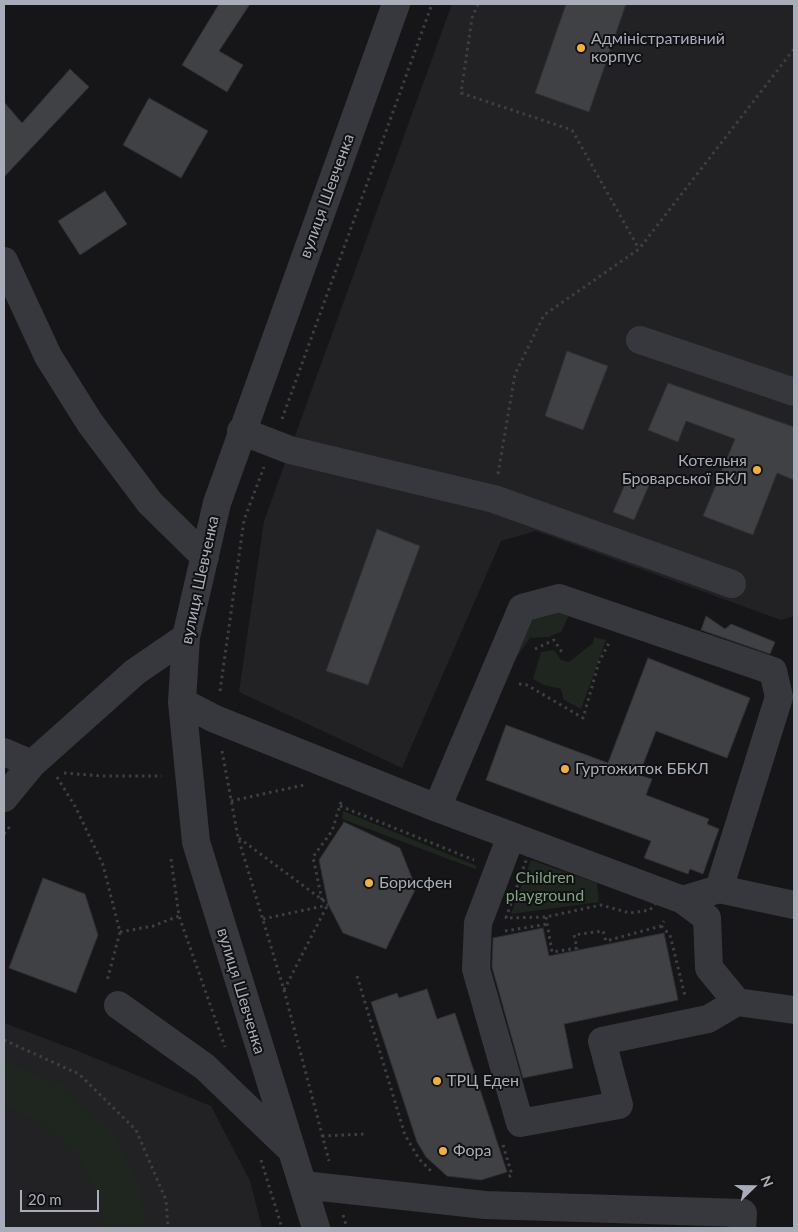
<!DOCTYPE html>
<meta charset="utf-8">
<style>
body{margin:0}
#map{position:relative;width:798px;height:1232px;overflow:hidden;background:#161618;font-family:Lato,sans-serif}
canvas{display:block}
.frame{position:absolute;inset:0;border:5px solid #a8adb8;pointer-events:none}
.north{position:absolute;left:728px;top:1162px;width:50px;height:50px;-webkit-text-stroke:4px #111113;paint-order:stroke;rotate:68deg;font-size:14px;font-weight:700;line-height:20px;text-align:center;color:#a8adb8}
.north::after{content:'';display:block;margin:auto;width:18px;height:22px;background:#a8adb8;clip-path:polygon(50% 0,100% 100%,50% 72%,0 100%)}
.scale{position:absolute;left:20px;top:1190px;width:79px;height:22px;box-sizing:border-box;border:2px solid #a8adb8;border-top:0;padding-left:6px;font-size:15px;line-height:18px;white-space:nowrap;color:#a8adb8;-webkit-text-stroke:4px #111113;paint-order:stroke}
</style>
<div id="map">
<canvas width="798" height="1232"></canvas>
<div class="frame"></div>
<div class="north">N</div>
<div class="scale">20 m</div>
</div>
<script>
const ctx = document.querySelector('canvas').getContext('2d');
ctx.lineJoin = 'round';
function fill(path, color) { ctx.fillStyle = color; ctx.fill(path, 'evenodd'); }
const poly = rows => new Path2D(rows.map(r => 'M' + r).join(''));
function strokePath(path, color, width, dash) { ctx.strokeStyle = color; ctx.lineWidth = width; ctx.lineCap = dash ? 'butt' : 'round'; ctx.setLineDash(dash || []); ctx.stroke(path); }
function write(font, color, halo, rows, align = 'center') {
  ctx.font = font + ' Lato,sans-serif'; ctx.lineWidth = 4; ctx.setLineDash([]); ctx.textBaseline = 'middle'; ctx.strokeStyle = halo; ctx.fillStyle = color; for (const [text, x, y, turn = 0] of rows) {
    ctx.save(); ctx.translate(x, y); ctx.rotate((+turn || 0) * Math.PI / 180); ctx.textAlign = isNaN(turn) ? turn : align; if (halo) ctx.strokeText(text, 0, 0); ctx.fillText(text, 0, 0); ctx.restore();
  }
}
fill(poly([
 [452,4,794,4,794,616,781,620,536,531,501,541,402,768,239,692,264,521],
 [4,1023,78,1051,211,1106,250,1181,262,1228,4,1228]
]), '#222225');
fill(poly([
 [559,604,569,615,561,632,548,637,530,638,511,665,527,614],
 [594,637,606,640,581,709,564,700,561,689,544,685,533,679,541,652,554,650,561,660,569,662,593,643],
 [343,811,477,866,475,869,342,819],
 [531,860,597,883,599,902,511,914],
 [4,1061,62,1085,110,1129,140,1187,146,1228,104,1228,100,1200,77,1155,39,1121,4,1106]
]), '#1e261f');
const building = poly([
 [219,4,250,4,219,51,243,65,227,92,182,65,219,4],
 [566,4,626,4,589,112,535,93,566,4],
 [70,69,89,87,4,177,4,102,22,123,70,69],
 [149,98,208,131,181,178,123,145,149,98],
 [105,191,127,224,80,255,58,221,105,191],
 [567,351,608,366,583,430,545,416,567,351],
 [668,383,794,427,794,480,777,473,753,535,703,516,735,439,686,421,678,442,648,430,668,383],
 [628,477,649,485,634,520,613,512,628,477],
 [377,529,420,546,368,685,326,671,377,529],
 [706,616,725,629,731,624,775,642,770,654,701,630,706,616],
 [648,658,750,698,727,758,656,731,639,775,652,779,646,795,709,819,707,824,719,829,703,874,690,869,688,874,644,858,651,841,486,780,506,725,608,763,648,658],
 [344,822,400,848,416,888,386,949,343,933,328,904,319,860,344,822],
 [43,878,85,894,98,935,76,993,9,968,43,878],
 [543,928,549,956,664,933,678,1000,564,1024,573,1068,523,1078,492,967,493,938,543,928],
 [427,989,437,1019,455,1013,507,1172,481,1180,447,1176,426,1157,417,1142,371,1002,397,993,399,998,427,989]
]);
fill(building, '#404145');
strokePath(building, '#303034', 1);
strokePath(poly([
 [478,4,472,18,461,93,572,130,639,249],
 [282,419,432,4],
 [498,474,515,374,544,315,639,249,794,49],
 [535,649,554,640,563,654],
 [519,684,527,685,583,718,599,662,609,643],
 [220,691,244,520,264,467],
 [222,751,238,837,284,990,329,1161],
 [64,773,103,776,162,776],
 [57,777,76,808,103,865,120,932,107,981],
 [231,801,304,785],
 [340,806,474,860],
 [4,834,11,825],
 [239,838,328,904],
 [528,855,599,880,659,899,650,910,630,913,601,905,546,917,506,918,528,855],
 [171,859,179,916,225,1047],
 [322,900,313,857,332,831,342,799],
 [546,917,552,952,577,948,574,935,603,931,606,941,661,926,664,921],
 [263,919,328,905],
 [661,926,670,935,685,996],
 [505,931,548,924],
 [120,932,153,926,179,916],
 [357,976,405,1135,419,1159,432,1172],
 [284,990,328,904],
 [4,1040,79,1074,136,1130,166,1200,168,1228],
 [322,1136,366,1134],
 [503,1145,512,1175,508,1177],
 [261,1160,282,1228],
 [343,1215,347,1228]
]), '#3d3f44', 3, [2.5, 4]);
strokePath(poly([
 [4,261,48,356,90,423,150,503,205,557],
 [640,340,794,392],
 [241,431,290,450,494,499,732,584],
 [182,702,215,719,437,808,683,900,707,918,709,968,737,1002,794,1010],
 [4,752,32,764],
 [4,798,32,764,135,672,186,637],
 [437,808,522,608,559,598,773,671,779,697,719,889,683,900],
 [511,836,478,923,476,969,520,1123,619,1105,602,1041,708,1019,737,1002],
 [719,889,794,905],
 [118,1005,205,1067,287,1146],
 [303,1185,485,1205,743,1213,742,1228],
 [316,1228,196,842,182,702,186,637,217,503,396,4]
]), '#37383d', 28);
for (const [x, y, r, color] of [
 [581,48,5,"#f2b134"],
 [757,470,5,"#f2b134"],
 [565,769,5,"#f2b134"],
 [369,883,5,"#f2b134"],
 [437,1081,5,"#f2b134"],
 [443,1151,5,"#f2b134"]
]) { const dot = new Path2D(); dot.arc(x, y, r, 0, 2 * Math.PI); ctx.fillStyle = color; ctx.fill(dot); strokePath(dot, '#111113', 2); }
write('16px', '#a8adb8', '#111113', [
 ["Адміністративний",591,39],
 ["корпус",591,57],
 ["Котельня",747,461,"right"],
 ["Броварської БКЛ",747,479,"right"],
 ["Гуртожиток ББКЛ",575,769],
 ["Борисфен",379,883],
 ["ТРЦ Еден",447,1081],
 ["Фора",453,1151]
], 'left');
write('16px', '#a8adb8', '#111113', [
 ["вулиця Шевченка",327,196,-70],
 ["вулиця Шевченка",200,580,-78],
 ["вулиця Шевченка",241,991,73]
]);
write('16px', '#7fa381', '#111113', [
 ["Children",545,878],
 ["playground",545,896]
]);
</script>
